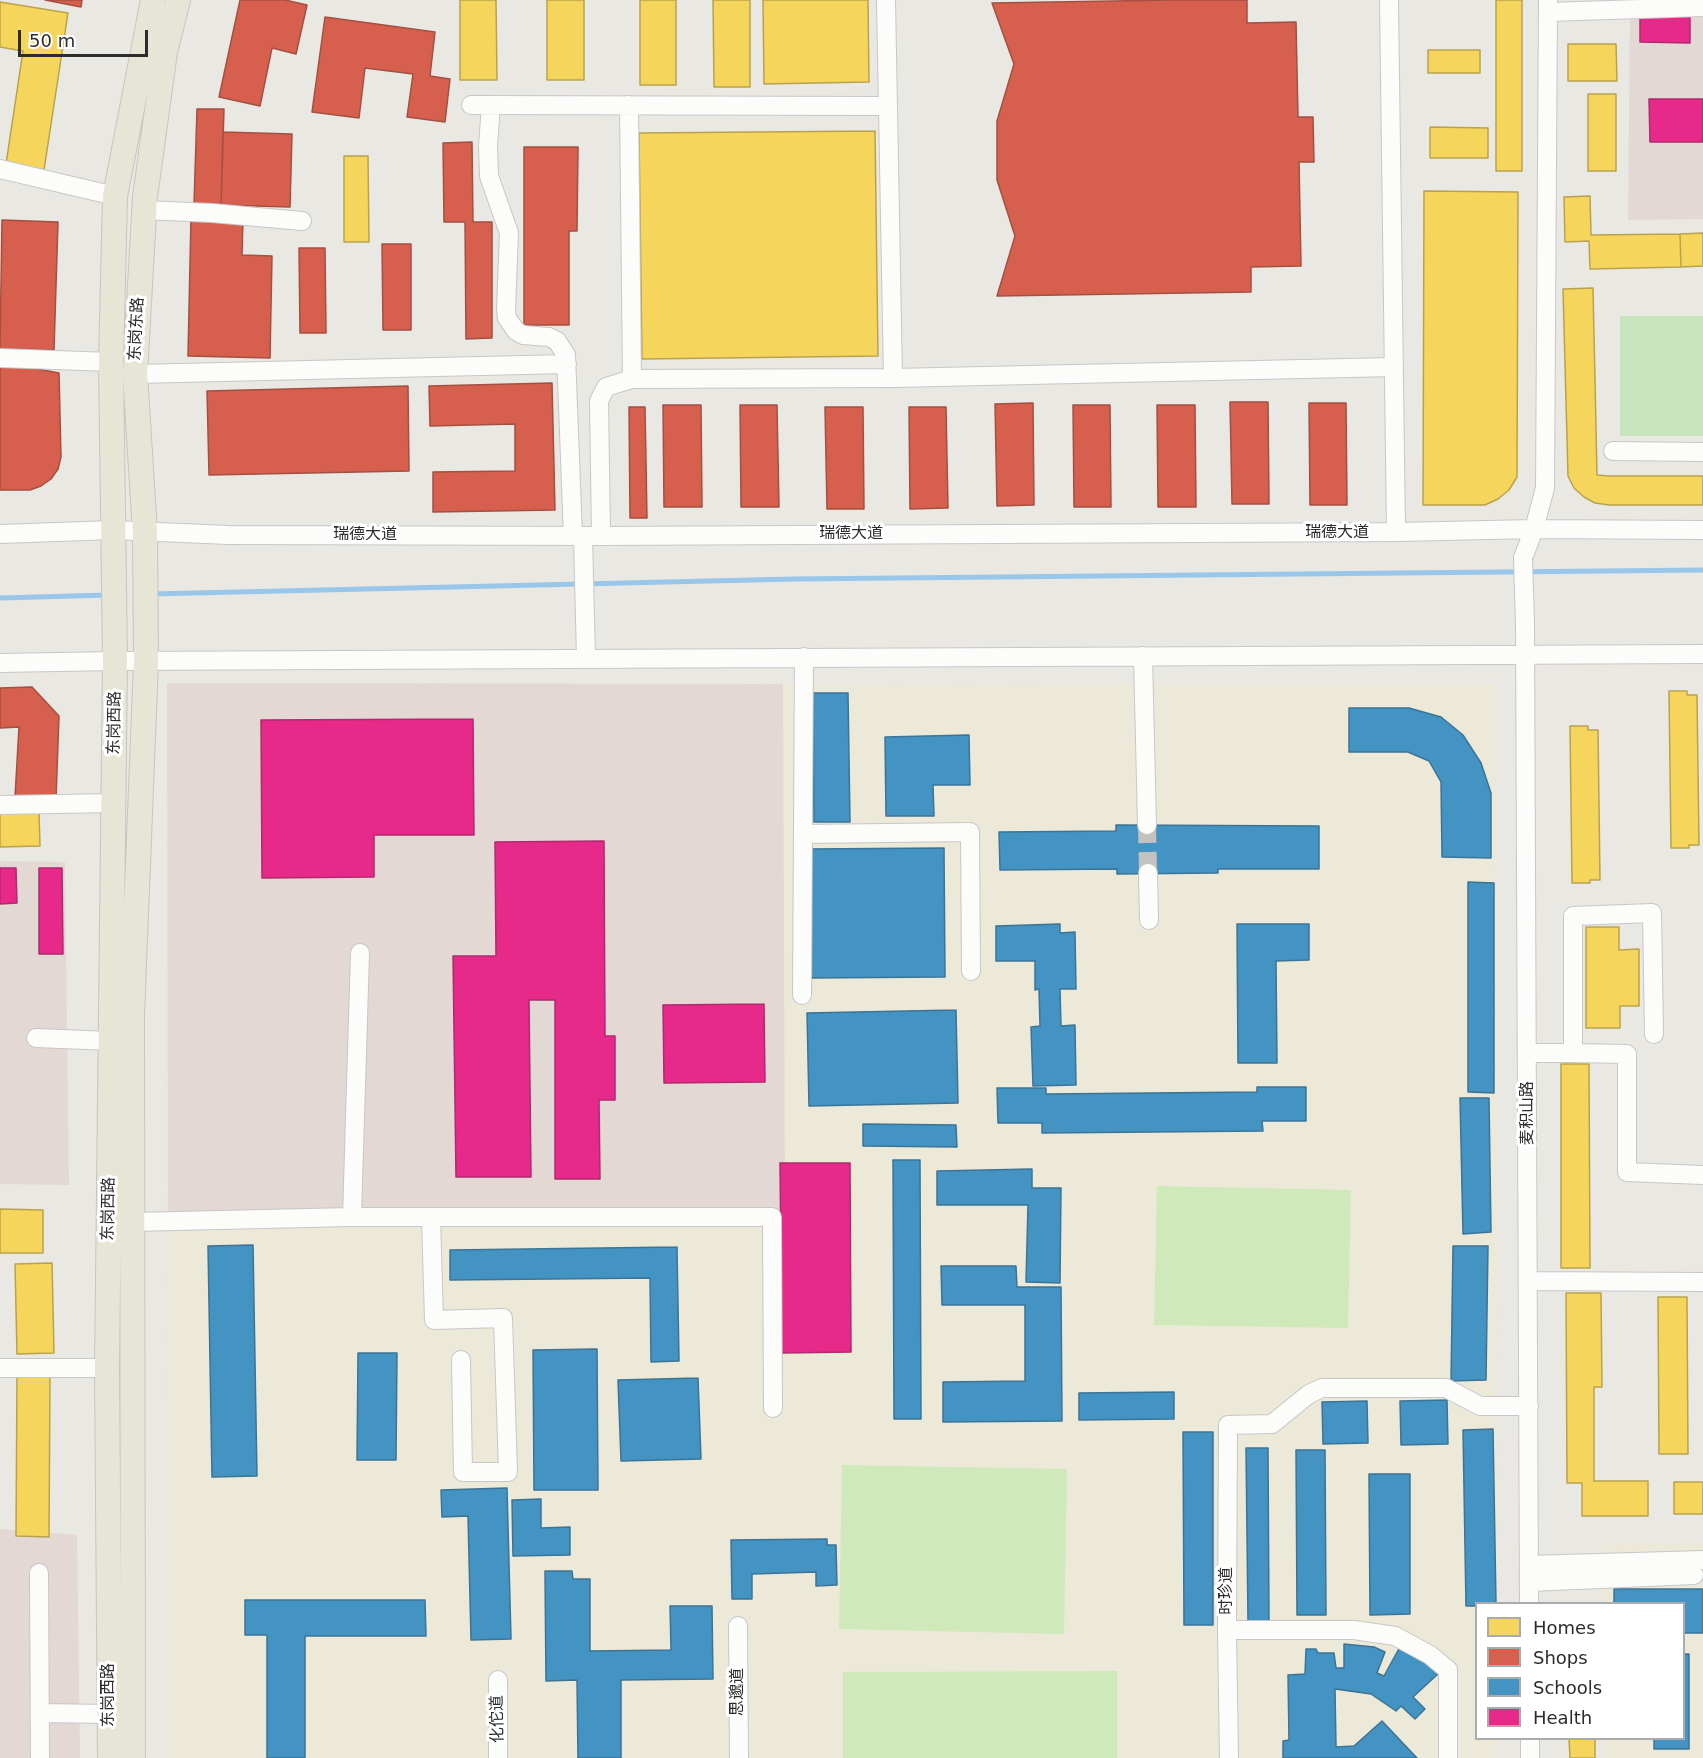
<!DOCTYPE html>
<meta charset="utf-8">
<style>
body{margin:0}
#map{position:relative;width:1703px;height:1758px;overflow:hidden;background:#eae8e2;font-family:"DejaVu Sans",sans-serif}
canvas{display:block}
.legend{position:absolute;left:1475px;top:1602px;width:210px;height:138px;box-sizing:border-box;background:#fff;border:2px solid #ababab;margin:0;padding:8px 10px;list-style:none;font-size:18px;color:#2c2c2c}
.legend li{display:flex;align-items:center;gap:12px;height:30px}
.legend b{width:30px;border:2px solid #ababab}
.scale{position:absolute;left:18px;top:30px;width:130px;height:27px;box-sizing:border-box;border:3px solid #2c2c2c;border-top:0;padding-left:8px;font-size:18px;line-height:21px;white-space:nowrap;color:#2c2c2c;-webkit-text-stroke:4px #fff;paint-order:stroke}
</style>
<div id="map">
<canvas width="1703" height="1758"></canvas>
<ul class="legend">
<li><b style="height:16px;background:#f6d55c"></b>Homes</li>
<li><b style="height:16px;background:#d6604d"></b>Shops</li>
<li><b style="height:16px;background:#4393c3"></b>Schools</li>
<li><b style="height:16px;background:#e7298a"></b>Health</li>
</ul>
<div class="scale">50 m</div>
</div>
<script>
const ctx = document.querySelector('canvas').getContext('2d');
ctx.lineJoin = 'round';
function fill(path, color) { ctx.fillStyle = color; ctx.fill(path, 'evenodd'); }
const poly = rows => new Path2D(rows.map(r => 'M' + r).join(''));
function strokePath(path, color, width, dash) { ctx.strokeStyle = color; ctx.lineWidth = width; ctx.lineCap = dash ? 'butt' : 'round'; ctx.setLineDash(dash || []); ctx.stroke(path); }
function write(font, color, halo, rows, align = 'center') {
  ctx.font = font + ' "DejaVu Sans","Noto Sans SC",sans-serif'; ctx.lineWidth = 6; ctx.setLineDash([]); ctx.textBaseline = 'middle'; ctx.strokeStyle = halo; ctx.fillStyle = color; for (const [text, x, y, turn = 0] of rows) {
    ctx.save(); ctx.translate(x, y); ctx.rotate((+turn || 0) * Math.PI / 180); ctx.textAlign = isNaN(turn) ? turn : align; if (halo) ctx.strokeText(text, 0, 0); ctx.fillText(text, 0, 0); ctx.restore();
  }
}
fill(poly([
 [167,683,1495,684,1497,1603,1476,1604,1476,1738,1497,1739,1497,1758,168,1758],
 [1703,1543,1703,1758,1605,1758,1605,1739,1684,1738,1684,1604,1602,1603,1601,1545]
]), '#ece9d8');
fill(poly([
 [1630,14,1703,14,1703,219,1628,220],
 [167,683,783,684,785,1210,168,1217],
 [0,861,65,862,69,1185,0,1184],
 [0,1529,77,1535,80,1758,0,1758]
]), '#e3d8d4');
fill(poly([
 [1620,316,1703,316,1703,436,1620,436]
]), '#c6e5bc');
fill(poly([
 [1157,1186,1351,1190,1348,1328,1154,1325],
 [842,1465,1067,1469,1064,1634,839,1629],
 [1117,1671,1117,1758,843,1758,843,1672]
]), '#d0e9ba');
const homes = poly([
 [460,0,496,0,497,80,460,80,460,0],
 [547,0,584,0,584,80,547,80,547,0],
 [640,0,676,0,676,85,640,85,640,0],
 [713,0,750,0,750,87,714,87,713,0],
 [763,0,868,0,869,82,764,84,763,0],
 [1496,0,1522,0,1522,171,1496,171,1496,0],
 [0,2,68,13,44,170,6,164,23,51,0,47,0,2],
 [1568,44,1616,44,1617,81,1568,81,1568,44],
 [1428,50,1480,50,1480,73,1428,73,1428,50],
 [1588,94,1616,94,1616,171,1588,171,1588,94],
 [1430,127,1488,128,1488,158,1430,158,1430,127],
 [875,131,878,356,642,359,639,133,875,131],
 [344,156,368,156,369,242,344,242,344,156],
 [1424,191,1518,192,1517,477,1509,490,1498,499,1485,505,1423,505,1424,191],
 [1590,196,1591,235,1680,234,1681,267,1590,269,1589,241,1565,242,1564,197,1590,196],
 [1703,233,1703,266,1681,267,1680,234,1703,233],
 [1593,288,1597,475,1609,476,1703,476,1703,505,1609,505,1595,503,1584,497,1574,488,1568,476,1563,289,1593,288],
 [1669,691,1687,691,1687,695,1697,695,1699,845,1689,845,1689,848,1671,848,1669,691],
 [1570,726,1588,726,1588,730,1598,730,1600,880,1590,880,1590,883,1572,883,1570,726],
 [39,812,40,846,0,847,0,813,39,812],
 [1586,927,1619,927,1619,950,1639,949,1639,1006,1620,1006,1620,1028,1586,1028,1586,927],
 [1561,1064,1589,1064,1590,1268,1561,1268,1561,1064],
 [0,1209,43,1210,43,1253,0,1253,0,1209],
 [52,1263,54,1353,17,1354,15,1264,52,1263],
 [1566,1293,1601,1293,1602,1387,1594,1387,1594,1481,1648,1481,1648,1516,1582,1516,1582,1483,1567,1483,1566,1293],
 [1658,1297,1687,1297,1688,1454,1659,1454,1658,1297],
 [17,1375,50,1375,49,1537,16,1536,17,1375],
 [1674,1482,1703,1482,1703,1514,1674,1514,1674,1482],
 [1569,1738,1595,1738,1595,1758,1570,1758,1569,1738]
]);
fill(homes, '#f6d55c');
strokePath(homes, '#b9a24e', 1.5);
const shops = poly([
 [45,0,82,0,81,7,45,0],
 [240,0,285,0,307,5,296,54,272,48,260,106,219,97,240,0],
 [1173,0,1247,0,1247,23,1296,22,1298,117,1313,117,1314,162,1299,162,1301,266,1251,267,1251,292,997,296,1015,236,997,180,997,121,1014,64,992,3,1173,0],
 [325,17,435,32,430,76,450,79,445,122,407,117,413,74,365,68,359,118,312,112,325,17],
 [197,109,224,109,221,205,194,204,197,109],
 [223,132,292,134,290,207,221,205,223,132],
 [472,142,473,222,492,222,492,338,466,339,465,222,444,222,443,143,472,142],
 [524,147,578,147,577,231,569,231,569,325,524,325,524,147],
 [191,217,243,219,242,255,272,256,270,358,188,356,191,217],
 [2,220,58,222,54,350,0,349,2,220],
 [382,244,411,244,411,330,383,330,382,244],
 [299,248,325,248,326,333,300,333,299,248],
 [0,362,59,373,61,457,58,469,51,479,41,486,30,490,0,490,0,362],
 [552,383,555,510,433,512,433,472,515,471,515,424,430,426,429,386,552,383],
 [408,386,409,471,209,475,207,391,408,386],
 [1230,402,1268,402,1269,504,1232,504,1230,402],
 [1033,403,1034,505,997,506,995,404,1033,403],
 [1309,403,1346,403,1347,505,1310,505,1309,403],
 [663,405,701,405,702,507,664,507,663,405],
 [740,405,777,405,779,507,741,507,740,405],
 [1073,405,1110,405,1111,507,1074,507,1073,405],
 [1157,405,1195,405,1196,507,1158,507,1157,405],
 [629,407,645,407,647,518,630,518,629,407],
 [825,407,863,407,864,509,827,509,825,407],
 [909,407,946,407,948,508,910,509,909,407],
 [32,687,59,716,56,799,15,797,19,727,0,728,0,688,32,687]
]);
fill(shops, '#d6604d');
strokePath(shops, '#a35043', 1.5);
const schools = poly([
 [813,693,848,693,850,822,814,822,813,693],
 [1349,708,1409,708,1441,717,1463,735,1481,763,1491,793,1491,858,1442,857,1441,782,1429,761,1408,752,1349,752,1349,708],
 [969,735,970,785,933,785,934,816,886,816,885,737,969,735],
 [1116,825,1319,826,1319,869,1218,869,1218,873,1117,874,1117,869,1000,870,999,832,1116,831,1116,825],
 [944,848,945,977,809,978,808,849,944,848],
 [1468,882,1494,883,1494,1093,1468,1092,1468,882],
 [1060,924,1060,933,1075,932,1076,989,1060,989,1061,1026,1075,1025,1076,1085,1033,1086,1031,1027,1040,1026,1039,989,1035,990,1035,961,996,961,996,926,1060,924],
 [1237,924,1309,924,1309,960,1276,961,1277,1063,1238,1063,1237,924],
 [956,1010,958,1103,809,1106,807,1013,956,1010],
 [1257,1087,1306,1087,1306,1121,1262,1121,1263,1131,1042,1133,1042,1123,998,1123,997,1088,1046,1088,1046,1094,1257,1092,1257,1087],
 [1460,1098,1489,1098,1491,1232,1463,1234,1460,1098],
 [863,1124,956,1125,957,1147,863,1146,863,1124],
 [893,1160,920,1160,921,1419,894,1419,893,1160],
 [1032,1169,1032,1188,1061,1188,1060,1283,1026,1282,1028,1205,937,1205,937,1171,1032,1169],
 [253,1245,257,1476,212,1477,208,1246,253,1245],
 [1453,1246,1488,1246,1486,1380,1451,1381,1453,1246],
 [677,1247,679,1361,651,1362,650,1278,450,1280,450,1250,677,1247],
 [941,1266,1016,1266,1017,1287,1061,1287,1062,1421,943,1422,943,1382,1025,1381,1025,1305,942,1305,941,1266],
 [597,1349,598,1490,534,1490,533,1350,597,1349],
 [358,1353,397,1353,396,1460,357,1460,358,1353],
 [698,1378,701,1459,621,1461,618,1380,698,1378],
 [1174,1392,1174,1419,1079,1420,1079,1393,1174,1392],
 [1447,1400,1448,1444,1401,1445,1400,1401,1447,1400],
 [1367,1401,1368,1443,1323,1444,1322,1402,1367,1401],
 [1493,1429,1496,1604,1476,1604,1476,1606,1466,1606,1463,1430,1493,1429],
 [1183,1432,1213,1432,1213,1625,1184,1625,1183,1432],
 [1246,1448,1268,1448,1269,1622,1248,1622,1246,1448],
 [1296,1450,1325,1450,1326,1615,1297,1615,1296,1450],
 [1369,1474,1410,1474,1410,1614,1370,1615,1369,1474],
 [507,1488,511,1639,471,1640,468,1516,442,1517,441,1490,507,1488],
 [541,1499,541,1528,570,1527,570,1555,513,1556,512,1500,541,1499],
 [827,1539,827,1545,836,1545,837,1585,816,1586,816,1572,752,1574,752,1599,732,1599,731,1540,827,1539],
 [545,1571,572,1571,573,1579,590,1579,590,1651,671,1650,670,1606,712,1606,713,1679,621,1680,621,1758,578,1758,577,1680,546,1681,545,1571],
 [1614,1589,1703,1589,1703,1633,1684,1633,1684,1604,1614,1604,1614,1589],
 [245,1600,425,1600,426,1636,305,1636,305,1758,267,1758,267,1635,245,1635,245,1600],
 [1344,1644,1374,1647,1385,1652,1377,1673,1384,1676,1401,1645,1419,1656,1439,1673,1413,1697,1425,1709,1415,1719,1401,1706,1396,1711,1371,1694,1335,1689,1336,1747,1354,1746,1382,1721,1417,1758,1283,1758,1283,1741,1289,1740,1288,1675,1305,1674,1306,1649,1316,1649,1318,1653,1334,1653,1336,1668,1344,1668,1344,1644],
 [1684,1654,1689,1654,1689,1749,1654,1749,1654,1738,1684,1738,1684,1654]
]);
fill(schools, '#4393c3');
strokePath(schools, '#3c7496', 1.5);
const health = poly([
 [1640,17,1690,17,1690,43,1640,42,1640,17],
 [1649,99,1703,99,1703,142,1650,142,1649,99],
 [473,719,474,835,374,835,374,877,262,878,261,720,473,719],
 [604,841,605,1036,615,1036,615,1100,599,1100,600,1179,555,1179,555,1000,529,1000,531,1177,456,1177,453,956,496,956,495,842,604,841],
 [0,868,16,868,17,903,0,904,0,868],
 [39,868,62,868,63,954,39,954,39,868],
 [764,1004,765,1082,664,1083,663,1005,764,1004],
 [780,1163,850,1163,851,1352,782,1353,780,1163]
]);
fill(health, '#e7298a');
strokePath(health, '#af2a6e', 1.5);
strokePath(poly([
 [151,594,795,579,1703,570],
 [0,598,109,595]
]), '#98c7e9', 5);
strokePath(poly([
 [1147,825,1148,873]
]), '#c4c2be', 18, [18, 9]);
const minor = poly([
 [886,0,893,378,1394,367],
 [1389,0,1396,532],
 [1548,12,1703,7],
 [471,105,888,106],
 [491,105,488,146,489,176,509,233,506,310,507,318,516,331,523,335,549,337,557,341,566,355,573,536],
 [629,105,632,379],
 [0,169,115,196],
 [144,210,212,213,302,221],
 [0,358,111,362],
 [135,374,567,364],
 [1613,451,1703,452],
 [0,534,113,530,228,535,601,536,1396,532,1534,529,1703,530],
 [583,536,586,659],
 [601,536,599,401,606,387,632,379,893,378],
 [1523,558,1534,529,1545,488,1548,0],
 [1525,623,1529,1604],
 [1143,656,1147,825],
 [0,663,115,661,1703,654],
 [0,805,114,803],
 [803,834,970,832,971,971],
 [1148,873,1149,920],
 [802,995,804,657],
 [1654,1034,1652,913,1573,916,1573,1053,1627,1054,1627,1172,1703,1175],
 [36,1038,111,1041],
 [1527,1053,1573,1053],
 [352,1217,360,953],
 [431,1217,434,1320,503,1318,508,1472,463,1472,461,1360],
 [132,1222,352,1217,772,1217,773,1408],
 [1528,1281,1703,1282],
 [0,1368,107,1368],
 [1529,1565,1703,1560],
 [39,1573,40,1758],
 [1529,1582,1694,1575],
 [738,1626,739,1758],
 [1227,1630,1354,1630,1395,1636,1430,1655,1448,1670,1448,1758],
 [498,1680,498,1758],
 [41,1713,109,1714],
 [1530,1738,1530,1758],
 [1229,1758,1227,1630,1228,1425,1272,1424,1309,1394,1322,1388,1446,1388,1480,1406,1529,1406]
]);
const major = poly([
 [110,1758,107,1368,115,661,111,362,115,196,153,0],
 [133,1758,132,1015,146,662,145,532,135,374,145,197,165,52,178,0]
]);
strokePath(minor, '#c7c7c7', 20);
strokePath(major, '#c6c5c2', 26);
strokePath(minor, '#fcfcfb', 18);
strokePath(major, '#e7e5d5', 24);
const minorBridge = poly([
 [1523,558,1525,623]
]);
strokePath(minorBridge, '#c7c7c7', 20, []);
strokePath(minorBridge, '#fcfcfb', 18);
write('16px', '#2c2c2c', '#fff', [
 ["东岗东路",137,329,-87],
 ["瑞德大道",1337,533],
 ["瑞德大道",851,534],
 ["瑞德大道",365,535],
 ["东岗西路",115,723,-89],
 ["麦积山路",1528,1113,-90],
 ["东岗西路",109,1209,-89],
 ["时珍道",1227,1591,-90],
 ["思邈道",738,1692,-90],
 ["东岗西路",109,1695,-90],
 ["化佗道",498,1719,-91]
]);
</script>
